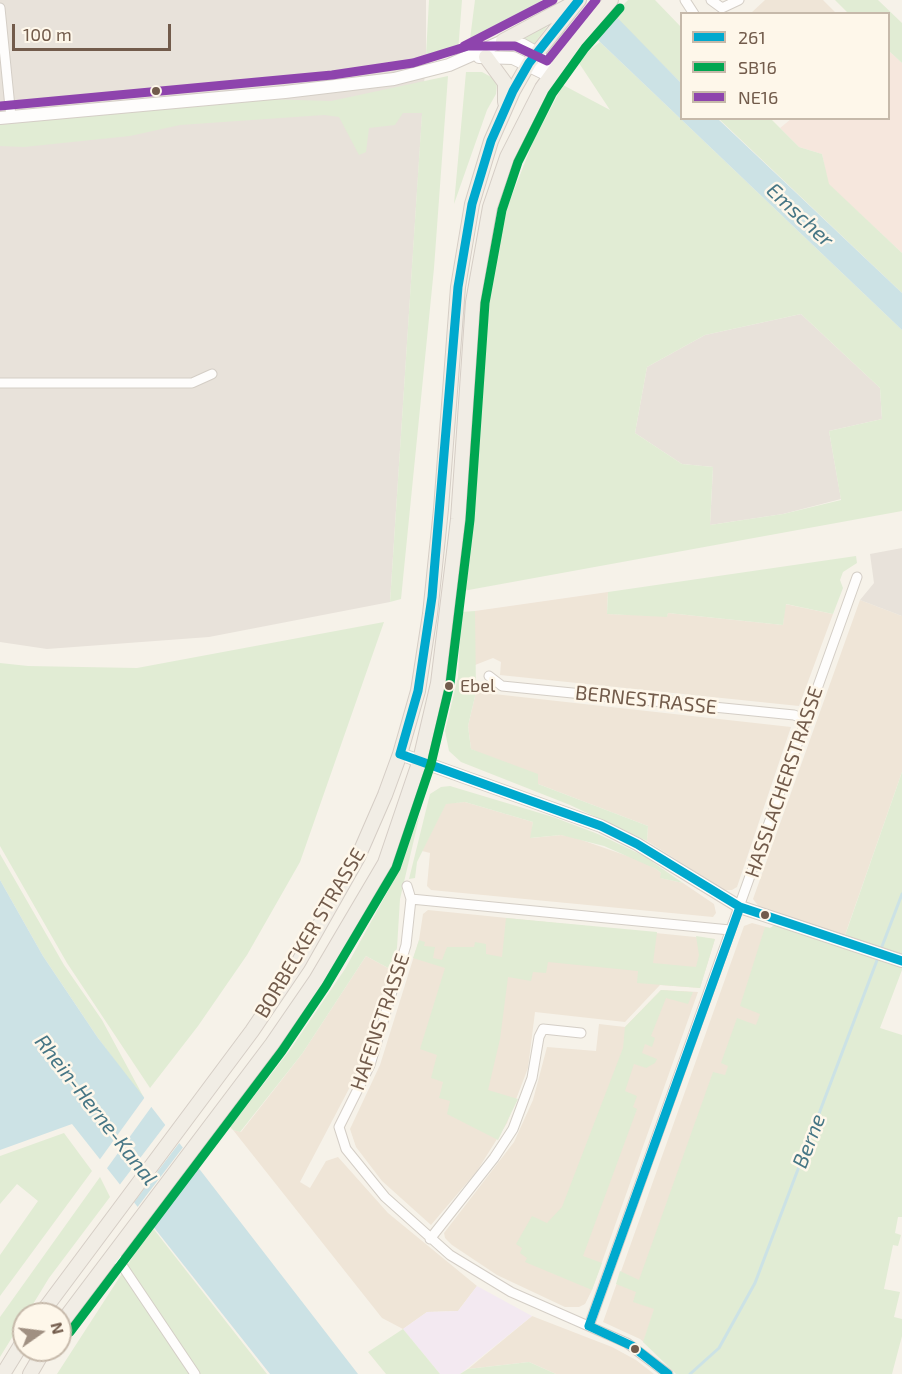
<!DOCTYPE html>
<style>
body{margin:0}
#map{position:relative;width:902px;height:1374px;overflow:hidden;background:#f6f2e9;font-family:"Exo 2",sans-serif}
canvas{display:block}
.legend{position:absolute;left:680px;top:12px;width:210px;height:108px;box-sizing:border-box;background:#fef7ea;border:2px solid #c6b9aa;margin:0;padding:8px 10px;list-style:none;font-size:18px;color:#725b4b}
.legend li{display:flex;align-items:center;gap:12px;height:30px}
.legend b{width:30px;border:2px solid #c6b9aa}
.north{position:absolute;left:12px;top:1302px;width:60px;height:60px;box-sizing:border-box;background:#fef7ea;border:2px solid #c6b9aa;border-radius:50%;rotate:76deg;font-size:16px;font-weight:700;line-height:24px;text-align:center;color:#725b4b}
.north::after{content:'';display:block;margin:auto;width:21px;height:27px;background:#a09082;clip-path:polygon(50% 0,100% 100%,50% 72%,0 100%)}
.scale{position:absolute;left:12px;top:24px;width:159px;height:27px;box-sizing:border-box;border:3px solid #725b4b;border-top:0;padding-left:8px;font-size:18px;line-height:21px;white-space:nowrap;color:#725b4b;-webkit-text-stroke:4px #fef7ea;paint-order:stroke}
</style>
<div id="map">
<canvas width="902" height="1374"></canvas>
<ul class="legend">
<li><b style="height:8px;background:#00a9ce"></b>261</li>
<li><b style="height:8px;background:#00a651"></b>SB16</li>
<li><b style="height:8px;background:#8e44ad"></b>NE16</li>
</ul>
<div class="north">N</div>
<div class="scale">100 m</div>
</div>
<script>
const ctx = document.querySelector('canvas').getContext('2d');
ctx.lineJoin = 'round';
function fill(path, color) { ctx.fillStyle = color; ctx.fill(path, 'evenodd'); }
const poly = rows => new Path2D(rows.map(r => 'M' + r).join(''));
function strokePath(path, color, width, dash) { ctx.strokeStyle = color; ctx.lineWidth = width; ctx.lineCap = dash ? 'butt' : 'round'; ctx.setLineDash(dash || []); ctx.stroke(path); }
function write(font, color, halo, rows, align = 'center') {
  ctx.font = font + ' "Exo 2",sans-serif'; ctx.lineWidth = 5; ctx.setLineDash([]); ctx.textBaseline = 'middle'; ctx.strokeStyle = halo; ctx.fillStyle = color; for (const [text, x, y, turn = 0] of rows) {
    ctx.save(); ctx.translate(x, y); ctx.rotate((+turn || 0) * Math.PI / 180); ctx.textAlign = isNaN(turn) ? turn : align; if (halo) ctx.strokeText(text, 0, 0); ctx.fillText(text, 0, 0); ctx.restore();
  }
}
fill(poly([
 [765,0,823,0,836,13,751,13],
 [608,592,607,614,667,616,668,613,783,625,785,604,833,614,799,706,500,675,501,662,493,658,475,665,475,611],
 [860,600,902,616,902,772,845,935,759,907,753,899],
 [476,692,791,727,737,887,732,890,724,890,647,841,648,826,538,784,471,749,468,726],
 [465,802,533,822,531,838,561,835,573,837,639,860,656,869,661,873,661,878,683,883,714,904,716,913,713,917,431,890,427,886,430,853,422,851,446,803],
 [428,910,715,939,700,988,660,985,625,1022,535,1012,528,1068,507,1123,477,1171,431,1225,382,1181,356,1147,350,1129,380,1065,419,940,423,914],
 [752,923,770,928,775,925,841,947,666,1362,640,1339,603,1322,744,926],
 [366,956,390,969,374,1023,362,1064,300,1182,310,1188,326,1161,338,1157,388,1213,477,1286,458,1311,427,1312,403,1329,382,1318,233,1130,241,1132,302,1054],
 [661,990,698,992,592,1290,585,1304,579,1307,565,1307,497,1275,452,1245,445,1238,444,1233,514,1142,533,1100,547,1047,596,1051,599,1024,625,1027],
 [532,1316,612,1347,636,1360,654,1374,556,1374,529,1362,468,1369]
]), '#efe5d7');
fill(poly([
 [889,51,902,63,902,253,828,184,822,154,799,147,780,128,791,119,888,118]
]), '#f6e7dd');
fill(poly([
 [0,0,426,0,426,55,390,602,209,637,47,649,0,642],
 [801,314,880,388,882,419,829,431,841,499,783,514,710,525,713,467,682,464,635,433,647,367,705,335],
 [902,548,902,616,860,600,874,583,870,554]
]), '#e8e2da');
fill(poly([
 [477,1286,532,1316,460,1374,440,1374,403,1329,427,1312,458,1311]
]), '#f3e9f1');
fill(poly([
 [429,0,462,0,458,52,426,55],
 [475,0,541,0,544,5,469,47],
 [628,0,655,0,681,27,681,83,613,15],
 [835,0,878,0,902,23,902,63,889,51,888,14,848,13],
 [552,20,534,44,524,40,524,33],
 [564,29,569,36,563,47,548,54,547,51],
 [600,42,902,330,902,511,463,591,475,387,501,223,533,142,563,85,610,110,577,60],
 [801,314,880,388,882,419,829,431,841,500,783,514,710,525,713,467,682,464,635,433,647,367,705,335],
 [466,72,482,72,493,78,497,84,496,94,487,110,454,204],
 [448,76,434,268,401,599,390,602,422,113,403,113,395,125,369,128,366,152,359,155,339,117,324,115,180,125,130,136,24,147,0,146,0,125,264,99,331,101],
 [719,119,771,119,799,147,822,154,829,184,902,253,902,293],
 [856,556,857,563,843,572,840,580,843,588,833,614,786,604,783,625,668,613,667,617,607,614,608,592],
 [475,611,476,692,468,726,471,749,538,774,538,784,648,826,647,841,570,805,461,762,449,751,445,731,458,677,461,612],
 [384,622,300,862,247,955,198,1026,150,1088,67,963,0,846,0,663,28,666,137,668],
 [902,772,902,970,880,1028,902,1035,902,1217,898,1217,895,1233,901,1235,898,1246,893,1245,884,1289,900,1292,894,1317,902,1319,902,1336,892,1374,676,1374,643,1342,654,1309,633,1302,636,1292,616,1284,620,1271,639,1280,713,1072,725,1075,728,1066,721,1063,737,1018,756,1025,760,1014,740,1006,765,927,770,928,775,925,841,947],
 [450,786,553,817,598,834,644,856,683,883,660,878,661,873,656,869,604,846,561,835,530,838,533,822,465,802,446,804,417,862,415,878,409,879,430,794,441,787],
 [420,814,400,899,397,948,390,969,366,956,302,1054,240,1132,233,1130,230,1127,290,1050,345,969,388,891],
 [0,854,64,965,102,1020,149,1107,98,1038,43,956,0,880],
 [506,918,657,932,653,963,696,967,699,955,696,936,715,939,700,988,637,983,638,971,548,962,546,973,533,972,531,981,508,977,500,1039,488,1090,518,1099,498,1140,447,1114,450,1101,439,1098,443,1082,431,1078,437,1055,420,1049,445,968,413,958,419,940,425,942,424,946,435,947,433,958,442,960,447,947,474,947,475,942,486,944,486,954,502,957],
 [661,990,693,992,688,1004,666,998,651,1036,655,1038,652,1047,645,1044,642,1053,657,1059,655,1063,646,1068,634,1064,625,1091,637,1096,633,1107,637,1109,583,1256,602,1263,592,1290,525,1262,527,1258,520,1253,522,1248,516,1244,532,1216,547,1223,562,1207,623,1048,625,1027],
 [64,1133,92,1171,0,1296,0,1255,38,1201,17,1184,0,1204,0,1156],
 [100,1177,110,1197,49,1278,27,1314,24,1314,24,1318,0,1357,0,1317],
 [152,1227,267,1374,57,1374],
 [403,1329,440,1374,386,1374,368,1352],
 [529,1362,556,1374,460,1374,468,1369]
]), '#e1ecd4');
fill(poly([
 [563,0,600,0,681,83,682,118,718,119,902,293,902,330,600,42],
 [0,880,43,956,98,1038,358,1374,270,1374,72,1124,0,1150]
]), '#cce2e5');
fill(poly([
 [560,0,604,0,615,13,593,38],
 [145,1097,152,1106,105,1171,98,1162],
 [166,1124,180,1142,132,1205,118,1187],
 [184,1146,199,1165,151,1228,136,1209]
]), '#f6f2e9');
strokePath(poly([
 [881,949,902,894],
 [690,1374,719,1348,755,1283,879,955]
]), '#cce2e5', 3);
const street = poly([
 [685,0,694,14],
 [711,0,722,8,739,0],
 [0,8,11,117],
 [0,383,192,383,212,374],
 [489,676,502,686,794,715,806,720],
 [407,886,411,899,406,945,370,1065,339,1127,346,1149,385,1197,450,1255,511,1292,627,1343,668,1374],
 [411,899,730,930],
 [430,1239,494,1158,513,1129,532,1078,539,1037,543,1029,581,1033],
 [113,1252,195,1374],
 [589,1326,857,577]
]);
const secondary = poly([
 [479,57,513,58,550,76],
 [0,118,285,92,394,79,449,65,503,41,523,45,537,53,546,63,550,76],
 [400,754,601,826,637,844,740,907,902,961]
]);
const primary = poly([
 [503,41,572,4],
 [486,57,505,83,505,102],
 [41,1314,252,1031,298,963,358,857,385,795,400,754,418,691,430,614,441,509,458,287,472,204,491,141,513,91,529,63,579,0],
 [60,1325,272,1044,316,980,385,863,420,760,438,683,458,519,473,302,490,207,507,157,542,88,576,41,611,0],
 [3,1374,24,1340],
 [30,1374,44,1350]
]);
strokePath(street, '#d4cec6', 11);
strokePath(secondary, '#d4cec6', 14);
strokePath(primary, '#d5cdc5', 16);
strokePath(street, '#fefdfc', 9);
strokePath(secondary, '#fefdfc', 12);
strokePath(primary, '#f1ede5', 14);
strokePath(poly([
 [579,0,529,63,513,91,491,141,472,204,458,287,432,597,418,691,400,754,601,826,637,844,740,907,902,961],
 [668,1374,632,1346,589,1326,740,907]
]), '#00a9ce', 9);
strokePath(poly([
 [70,1332,282,1051,326,986,396,868,431,764,450,684,470,520,485,303,502,210,518,162,552,94,585,48,620,8]
]), '#00a651', 9);
strokePath(poly([
 [464,46,553,0],
 [0,106,332,75,413,63,468,46,515,46,547,61,596,0]
]), '#8e44ad', 9);
for (const [x, y, r, color] of [
 [156,91,5,"#725b4b"],
 [449,686,5,"#725b4b"],
 [765,915,5,"#725b4b"],
 [635,1349,5,"#725b4b"]
]) { const dot = new Path2D(); dot.arc(x, y, r, 0, 2 * Math.PI); ctx.fillStyle = color; ctx.fill(dot); strokePath(dot, '#fef7ea', 2); }
write('18px', '#725b4b', '#fef7ea', [
 ["Ebel",460,686]
], 'left');
write('20px', '#725b4b', '#fef7ea', [
 ["BERNESTRASSE",646,700,6],
 ["HASSLACHERSTRASSE",784,782,-71],
 ["BORBECKER STRASSE",310,933,-59],
 ["HAFENSTRASSE",380,1022,-71]
]);
write('italic 21px', '#467685', '#fef7ea', [
 ["Emscher",800,215,43],
 ["Rhein-Herne-Kanal",96,1110,52],
 ["Berne",809,1141,-69]
]);
</script>
